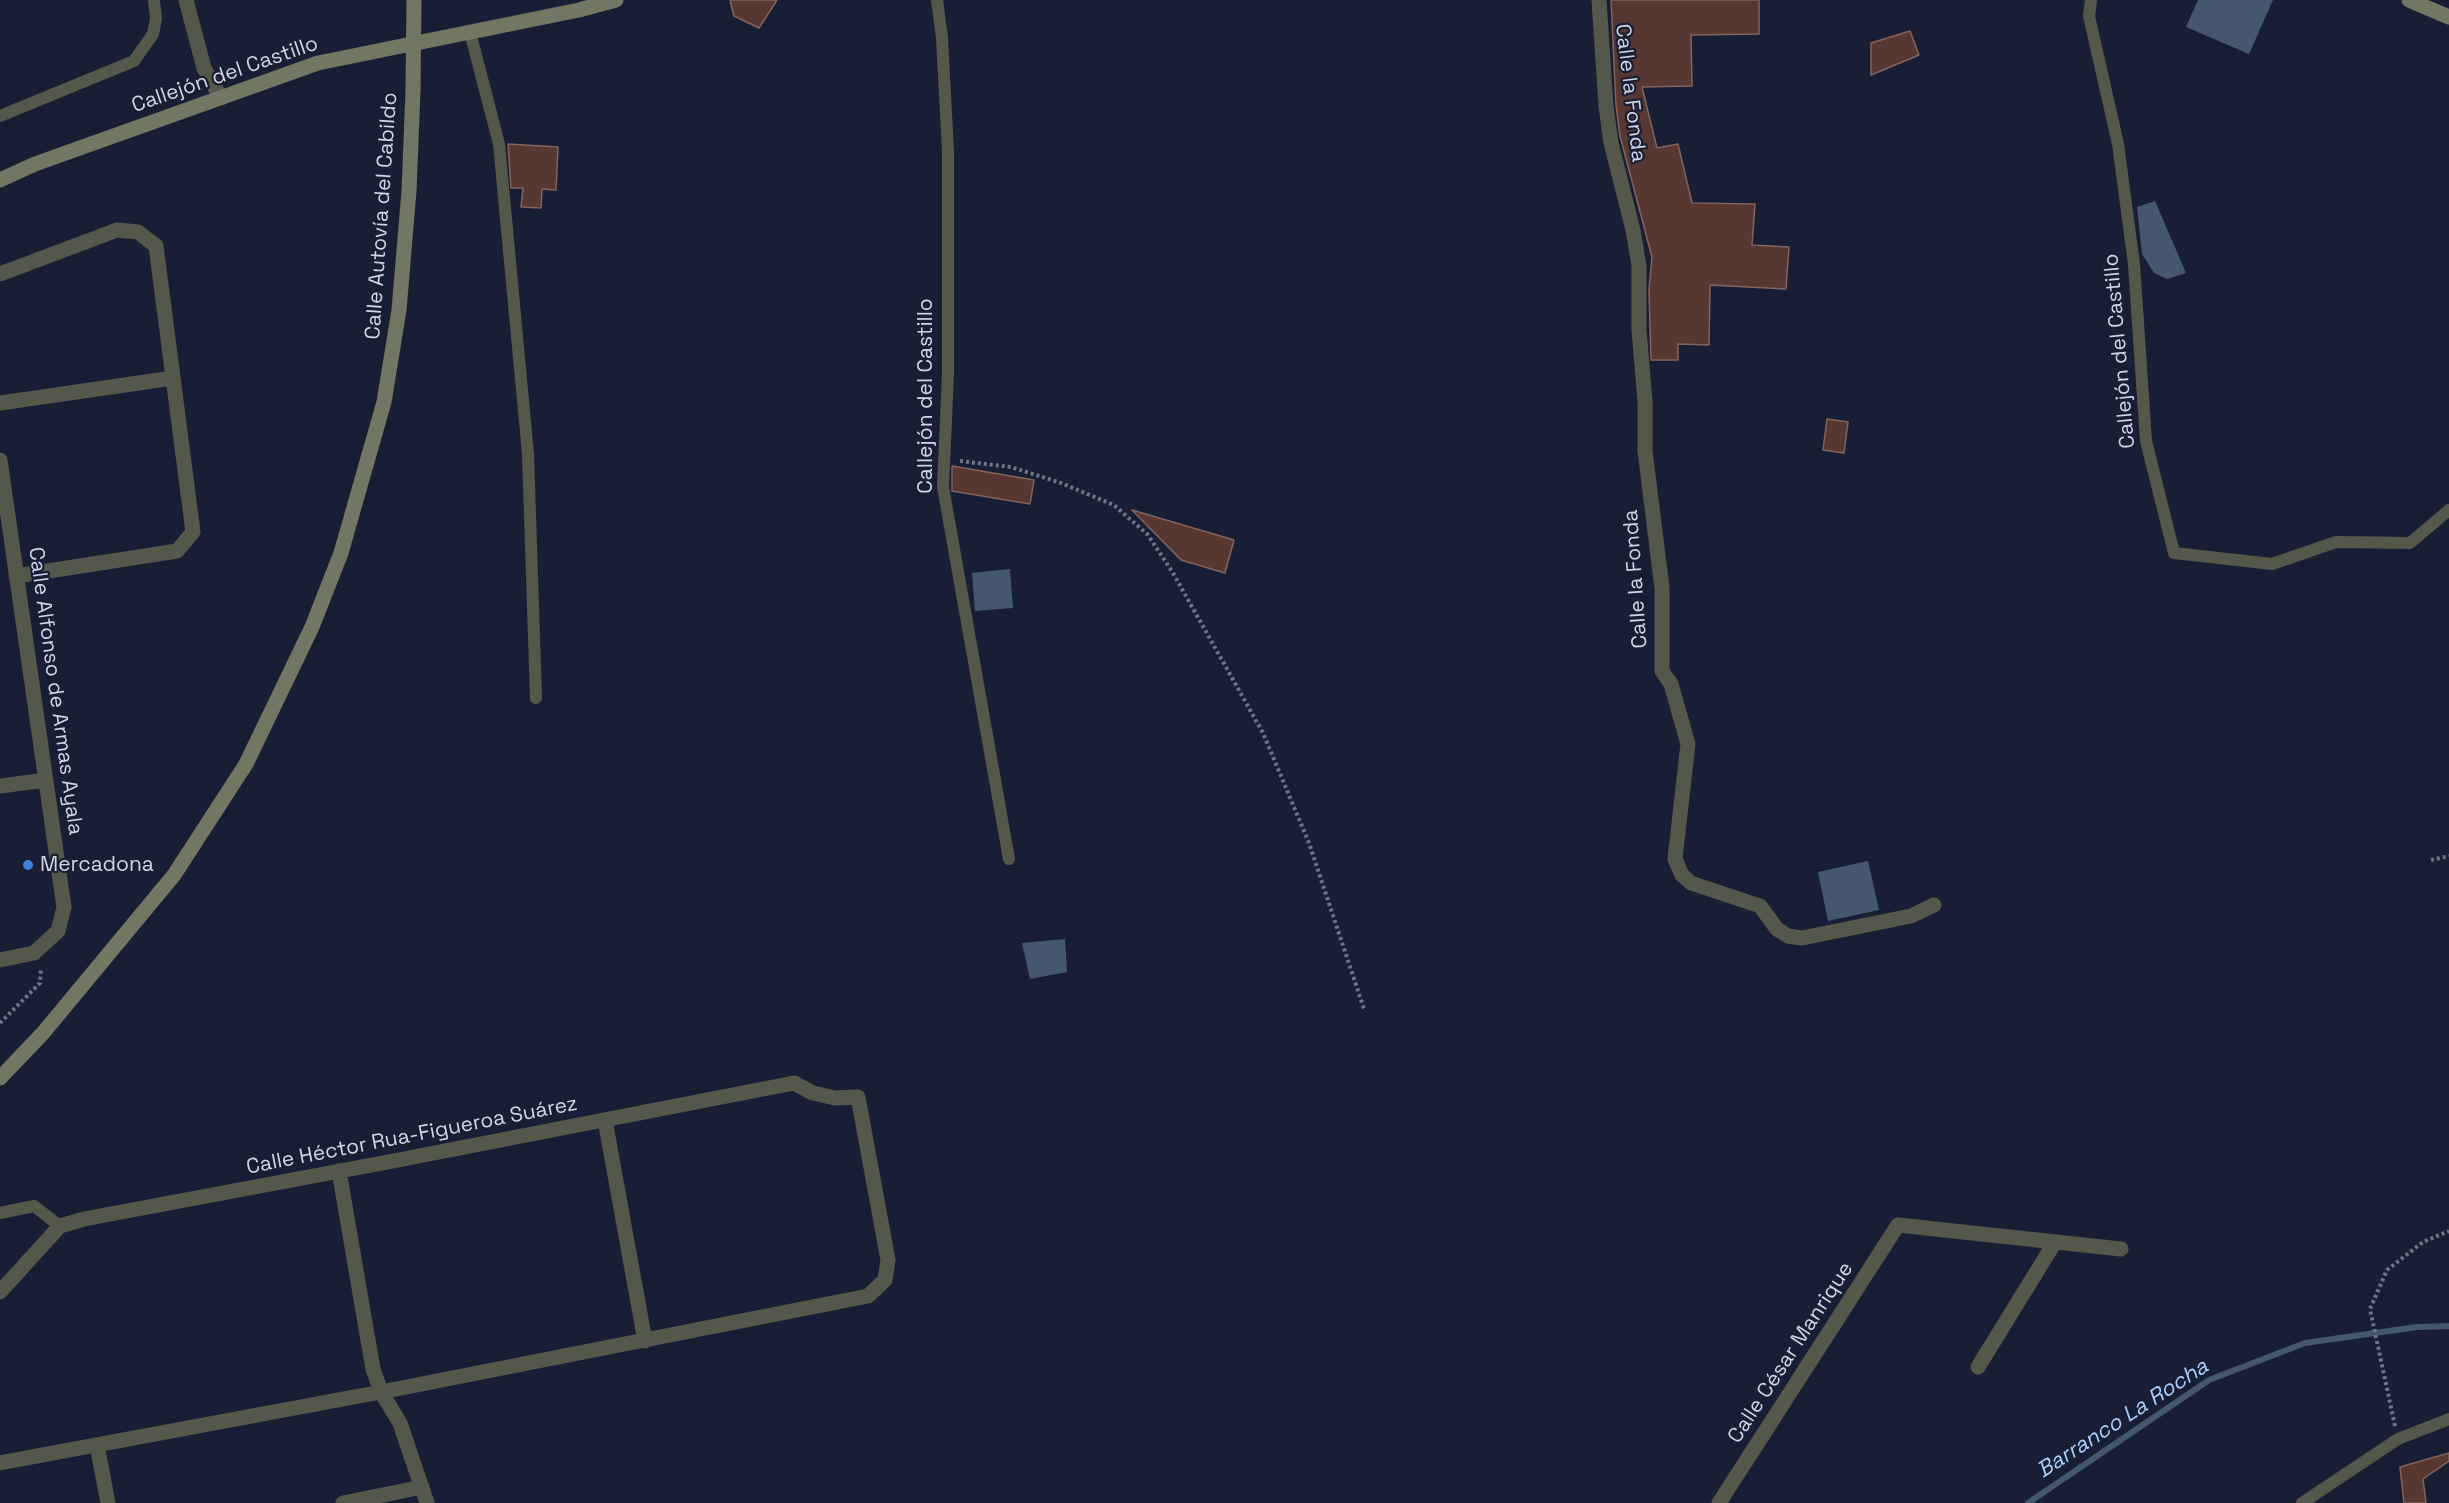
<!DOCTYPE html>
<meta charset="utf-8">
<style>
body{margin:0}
canvas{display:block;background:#181f35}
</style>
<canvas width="2449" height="1503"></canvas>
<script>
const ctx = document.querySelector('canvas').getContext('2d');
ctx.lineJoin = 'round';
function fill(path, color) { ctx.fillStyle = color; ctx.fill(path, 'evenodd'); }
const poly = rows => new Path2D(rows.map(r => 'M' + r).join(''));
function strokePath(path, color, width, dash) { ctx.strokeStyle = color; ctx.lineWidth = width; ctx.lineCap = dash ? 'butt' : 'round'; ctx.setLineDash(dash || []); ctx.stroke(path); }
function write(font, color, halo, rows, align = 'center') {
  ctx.font = font + ' "Space Grotesk",sans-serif'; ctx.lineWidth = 4.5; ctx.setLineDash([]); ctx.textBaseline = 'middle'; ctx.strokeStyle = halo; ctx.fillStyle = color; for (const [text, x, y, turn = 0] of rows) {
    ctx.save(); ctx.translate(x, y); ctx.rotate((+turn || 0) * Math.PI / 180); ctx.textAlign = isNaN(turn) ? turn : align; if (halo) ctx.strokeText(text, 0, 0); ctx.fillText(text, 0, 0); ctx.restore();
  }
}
fill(poly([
 [2198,0,2273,0,2249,54,2186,27],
 [2155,201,2186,273,2167,279,2154,273,2142,254,2137,207],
 [1010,569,1013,608,975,611,972,573],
 [1868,861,1879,910,1828,921,1818,872],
 [1065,939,1067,972,1030,979,1022,943]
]), '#44576f');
strokePath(poly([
 [2028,1503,2209,1380,2305,1343,2417,1327,2449,1326]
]), '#44576f', 6);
const building = poly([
 [730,0,777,0,759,28,734,16,730,0],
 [1611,0,1759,0,1759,34,1691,35,1692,86,1642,87,1657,148,1678,144,1692,203,1755,204,1752,245,1789,247,1786,289,1710,285,1709,345,1678,344,1678,360,1651,360,1649,290,1652,257,1620,136,1616,105,1611,0],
 [1910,31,1919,55,1871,75,1871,43,1910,31],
 [508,144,558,147,556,190,542,189,541,208,521,207,523,188,511,188,508,144],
 [1827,419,1848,422,1844,453,1823,450,1827,419],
 [952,466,1034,480,1030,504,952,491,952,466],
 [1132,510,1234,540,1225,573,1181,560,1132,510],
 [2449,1453,2449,1461,2423,1479,2426,1503,2404,1503,2400,1467,2449,1453]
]);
fill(building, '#563731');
strokePath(building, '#84635c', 1.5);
strokePath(poly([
 [960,461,1011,467,1061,483,1114,505,1148,535,1173,573,1263,733,1309,843,1364,1009],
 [2431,860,2449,856],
 [0,1023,40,983,41,968],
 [2395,1426,2370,1309,2387,1270,2423,1242,2449,1231]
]), '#6e7487', 4, [3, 3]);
strokePath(poly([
 [937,0,942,38,948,152,948,373,943,487,1009,859],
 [2091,0,2089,16,2118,144,2134,264,2146,441,2174,553,2272,564,2336,542,2410,543,2449,510],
 [470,32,499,144,528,454,536,698],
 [0,116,134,61,153,34,156,19,154,0],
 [0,1213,34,1206,60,1226],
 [2302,1503,2398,1439,2449,1419]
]), '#54584b', 12);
strokePath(poly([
 [186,0,204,68,221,98],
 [1599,0,1606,106,1611,143,1633,230,1639,266,1639,330,1645,401,1645,451,1662,588,1662,671,1671,684,1688,744,1675,859,1682,875,1691,883,1760,906,1777,929,1788,936,1802,938,1911,916,1934,905],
 [0,274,117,230,138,232,156,246,193,532,177,551,16,576],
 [0,403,173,378],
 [0,460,64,907,58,931,34,953,0,960],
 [0,786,46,780],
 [605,1120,645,1341],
 [339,1171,373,1369,381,1392,400,1423,427,1503],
 [0,1292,60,1226,84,1219,388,1162,794,1083,813,1093,835,1098,858,1097,888,1260,885,1280,868,1296,381,1392,0,1463],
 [1978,1367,2055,1242],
 [97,1445,108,1503],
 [343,1503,422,1487],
 [1719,1503,1898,1225,2121,1249]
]), '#54584b', 15);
strokePath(poly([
 [2409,0,2449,17],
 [0,180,35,164,318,63,579,10,616,0],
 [0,1078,43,1033,174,875,246,764,312,627,341,553,384,402,399,310,409,191,413,91]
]), '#727763', 15);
strokePath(poly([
 [413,91,414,0]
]), '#727763', 15);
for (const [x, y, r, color] of [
 [28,865,6,"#3f7fe0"]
]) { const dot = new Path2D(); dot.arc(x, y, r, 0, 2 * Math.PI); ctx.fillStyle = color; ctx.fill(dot); strokePath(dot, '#181f35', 2); }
write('21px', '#d1d6e6', '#181f35', [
 ["Callejón del Castillo",225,75,-19],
 ["Calle la Fonda",1630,93,83],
 ["Calle Autovía del Cabildo",382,216,-86],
 ["Callejón del Castillo",2120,351,-95],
 ["Callejón del Castillo",926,396,-90],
 ["Calle la Fonda",1636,579,-94],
 ["Calle Alfonso de Armas Ayala",55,691,82],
 ["Calle Héctor Rua-Figueroa Suárez",412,1136,-11],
 ["Calle César Manrique",1791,1353,-57]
]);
write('21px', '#d1d6e6', '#181f35', [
 ["Mercadona",40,865]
], 'left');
write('italic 22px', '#aacffd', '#181f35', [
 ["Barranco La Rocha",2123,1419,-33]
]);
</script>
